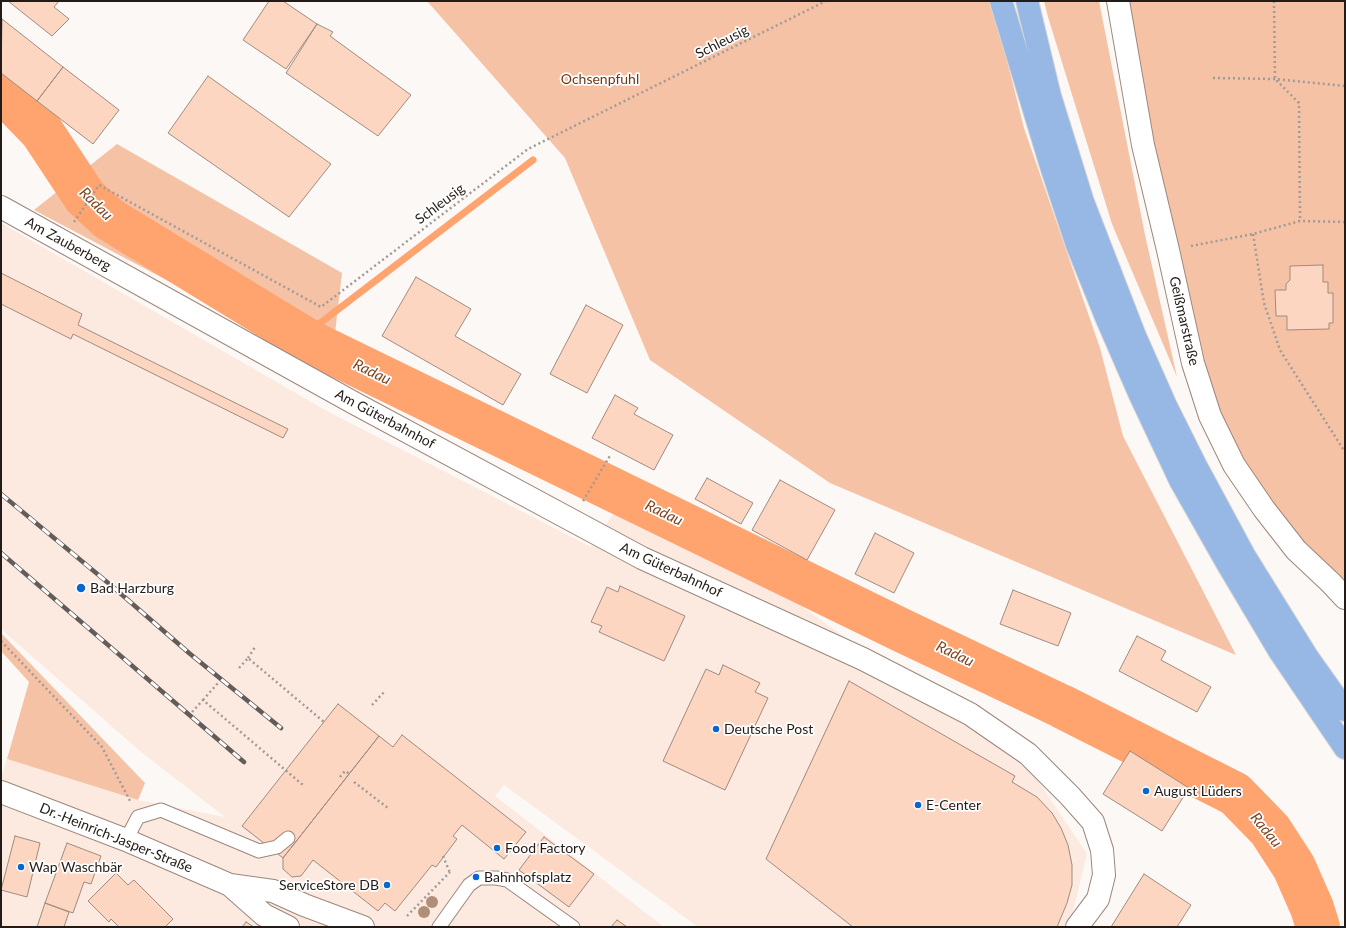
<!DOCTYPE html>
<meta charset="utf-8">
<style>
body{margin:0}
#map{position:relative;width:1346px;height:928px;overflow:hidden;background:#fcf8f5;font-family:Lato,sans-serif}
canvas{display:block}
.frame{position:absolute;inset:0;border:2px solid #231b17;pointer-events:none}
</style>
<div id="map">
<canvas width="1346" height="928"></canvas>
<div class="frame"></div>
</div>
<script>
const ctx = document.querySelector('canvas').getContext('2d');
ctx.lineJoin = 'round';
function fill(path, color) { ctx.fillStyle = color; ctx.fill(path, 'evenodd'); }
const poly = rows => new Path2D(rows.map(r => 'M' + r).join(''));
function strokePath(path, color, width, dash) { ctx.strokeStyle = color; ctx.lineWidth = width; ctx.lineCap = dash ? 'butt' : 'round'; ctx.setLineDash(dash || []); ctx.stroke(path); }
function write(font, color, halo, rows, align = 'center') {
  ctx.font = font + ' Lato,sans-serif'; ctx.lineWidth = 3.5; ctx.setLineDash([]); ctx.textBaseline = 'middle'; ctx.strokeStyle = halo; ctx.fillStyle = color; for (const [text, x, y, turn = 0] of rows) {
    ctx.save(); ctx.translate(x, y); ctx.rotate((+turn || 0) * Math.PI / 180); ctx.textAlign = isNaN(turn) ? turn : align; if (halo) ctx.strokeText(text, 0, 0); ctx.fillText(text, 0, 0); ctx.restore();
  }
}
fill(poly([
 [1,223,325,410,591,547,616,510,789,597,1033,773,1087,854,1069,927,698,927,504,785,495,796,664,927,1,927,1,778,7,759,138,800,225,817,141,752,1,629]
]), '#fceae0');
fill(poly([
 [427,1,992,1,1024,128,1100,348,1123,436,1236,655,830,483,650,360,565,158],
 [1044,1,1099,1,1145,235,1177,377,1112,224,1048,17],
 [1118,1,1345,1,1345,598,1296,550,1210,416],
 [117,144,342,273,331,367,34,210],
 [1,633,145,783,138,800,7,759,29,682,1,651]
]), '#f5c2a6');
strokePath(poly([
 [302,337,533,160]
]), '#ffa36f', 7);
strokePath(poly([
 [1,94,8,97,42,132,85,197,109,219,310,342,901,630,1061,706,1235,794,1270,830,1294,867,1312,908,1318,927]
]), '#ffa36f', 44);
const building = poly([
 [8,1,59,1,54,7,69,19,52,36,8,1],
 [269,1,283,1,317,24,286,69,243,40,269,1],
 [2,19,63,67,37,101,1,73,2,19],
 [317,24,333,32,330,36,411,95,378,136,286,73,317,24],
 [63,67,119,110,93,144,37,101,63,67],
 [208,76,331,164,289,217,168,133,208,76],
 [1323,265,1323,282,1328,282,1328,293,1333,293,1333,323,1329,323,1329,329,1287,330,1287,316,1276,316,1275,290,1286,290,1286,284,1290,280,1290,266,1323,265],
 [1,273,82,314,78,325,288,429,283,438,73,334,71,339,1,304,1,273],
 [416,277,471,309,455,336,521,374,503,405,382,336,416,277],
 [586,305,623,325,587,393,550,374,586,305],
 [615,395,638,408,634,414,673,435,654,470,592,438,615,395],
 [707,478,753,503,741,524,695,499,707,478],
 [780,480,835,510,807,560,752,530,780,480],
 [875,533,914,553,894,593,855,574,875,533],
 [620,586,685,616,664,661,599,632,602,626,591,622,607,587,618,592,620,586],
 [1013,590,1071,613,1058,646,1000,624,1013,590],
 [1137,636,1166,651,1161,660,1211,687,1197,712,1119,671,1137,636],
 [723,665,760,683,755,692,768,698,725,790,663,761,706,669,719,675,723,665],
 [849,681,1015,776,1012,782,1037,797,1052,813,1061,828,1068,845,1072,865,1072,885,1067,903,1057,927,853,927,766,859,849,681],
 [338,704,379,736,283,858,242,826,338,704],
 [402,735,526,832,504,859,462,825,453,836,457,839,436,867,432,865,395,911,385,903,378,911,313,860,301,876,292,877,283,869,283,858,379,736,393,747,402,735],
 [1130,751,1189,788,1162,831,1103,794,1130,751],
 [15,836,40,843,27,897,1,890,15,836],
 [544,837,594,874,569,907,519,870,544,837],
 [67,843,101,856,91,884,84,882,73,913,45,903,67,843],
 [116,873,128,885,134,880,173,919,165,927,119,927,111,919,109,922,88,901,116,873],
 [1144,874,1191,905,1177,927,1111,927,1144,874],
 [45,903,69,912,64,927,37,927,45,903],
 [617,920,627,927,611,927,617,920],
 [246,922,254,927,242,927,246,922]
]);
fill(building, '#fcd6c1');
strokePath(building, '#a08b80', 1);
const service = poly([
 [126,840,138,817,161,810,259,851,277,847,288,838],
 [439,927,469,885,479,878,496,878,507,880,573,927]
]);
const minor = poly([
 [1,207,354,403,642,558,863,659,970,714,1028,754,1070,796,1093,822,1102,850,1104,875,1098,899,1077,927]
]);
const tertiary = poly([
 [1118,1,1143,145,1168,250,1193,363,1210,416,1234,465,1264,509,1296,550,1331,583,1345,598]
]);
const secondary = poly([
 [1,792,126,840,230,885,273,891,304,905,363,927],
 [230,885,264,915,288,927]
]);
const trunk = poly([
 [1001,1,1051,166,1077,245,1106,317,1140,395,1180,480,1227,563,1280,652,1345,748],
 [1027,1,1050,96,1083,202,1135,336,1166,406,1196,466,1244,555,1308,658,1345,710]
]);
strokePath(service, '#9c877c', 15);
strokePath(minor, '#9c877c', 24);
strokePath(tertiary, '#9c877c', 24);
strokePath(secondary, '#9c877c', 24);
strokePath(trunk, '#d7d6d5', 24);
strokePath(poly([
 [1274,1,1275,79,1299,103,1300,221],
 [1213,78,1275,79,1345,86],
 [74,222,99,185,321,307,528,149,826,1],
 [1253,234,1264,303,1280,350,1345,452],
 [1191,246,1253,234,1300,221,1345,222],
 [583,501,611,454],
 [1,641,102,747,130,801],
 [248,658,255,647],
 [239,668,248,658,324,722],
 [203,700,218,683],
 [372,705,385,691],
 [192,712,203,700,303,785],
 [340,777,345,771,350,774],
 [354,782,388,808],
 [443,856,450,873],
 [407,916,450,872]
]), '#a19b98', 2.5, [2, 3]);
strokePath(service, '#fff', 13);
strokePath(minor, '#fff', 22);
strokePath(tertiary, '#fff', 22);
strokePath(secondary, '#fff', 22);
strokePath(trunk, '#97b8e4', 22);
const rail = poly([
 [1,494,113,587,189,653,281,728],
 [1,553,244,762]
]);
strokePath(rail, '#635c58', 4.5);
strokePath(rail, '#fff', 3, [9]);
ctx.fillStyle = '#b08e78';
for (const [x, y] of [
 [432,902],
 [424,912]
]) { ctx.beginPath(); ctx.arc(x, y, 6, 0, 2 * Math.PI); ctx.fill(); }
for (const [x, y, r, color] of [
 [81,588,5,"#0767d0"],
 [716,729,4,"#0767d0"],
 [1146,791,4,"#0767d0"],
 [918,805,4,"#0767d0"],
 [497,848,4,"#0767d0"],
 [21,867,4,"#0767d0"],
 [476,877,4,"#0767d0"],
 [387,885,4,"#0767d0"]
]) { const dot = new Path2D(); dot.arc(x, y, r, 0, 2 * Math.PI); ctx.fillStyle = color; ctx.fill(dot); strokePath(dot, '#fff', 1.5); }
write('14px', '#231b17', '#fff', [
 ["Schleusig",722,42,-27],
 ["Schleusig",440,204,-37],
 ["Am Zauberberg",68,244,29],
 ["Geißmarstraße",1184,321,77],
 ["Am Güterbahnhof",385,419,28],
 ["Am Güterbahnhof",671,570,25],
 ["Dr.-Heinrich-Jasper-Straße",116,838,22]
]);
write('14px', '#713812', '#fff', [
 ["Ochsenpfuhl",600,79]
]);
write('14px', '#231b17', '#fff', [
 ["Bad Harzburg",90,588],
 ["Deutsche Post",724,729],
 ["August Lüders",1154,791],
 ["E-Center",926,805],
 ["Food Factory",505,848],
 ["Wap Waschbär",29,867],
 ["Bahnhofsplatz",484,877],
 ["ServiceStore DB",379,885,"right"]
], 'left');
write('italic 15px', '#814622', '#fff', [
 ["Radau",96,204,45],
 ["Radau",372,372,26],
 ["Radau",664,513,26],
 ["Radau",955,654,26],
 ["Radau",1266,830,51]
]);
</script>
